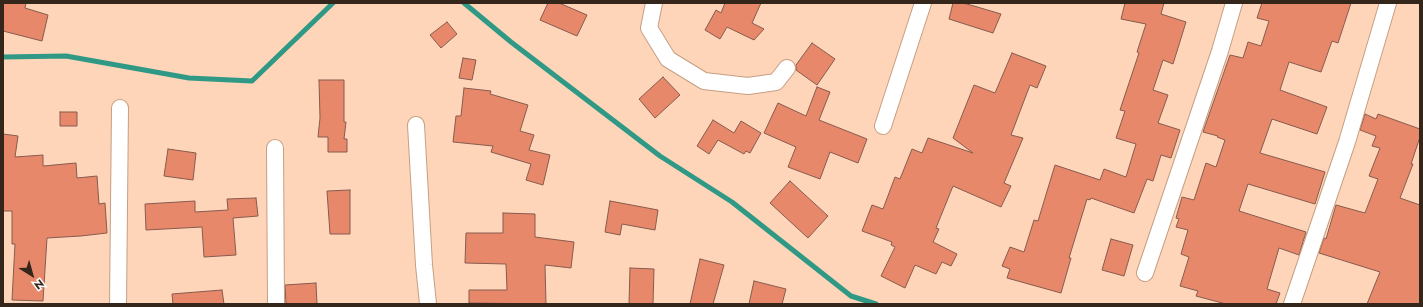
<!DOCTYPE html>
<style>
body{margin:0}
#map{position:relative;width:1423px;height:307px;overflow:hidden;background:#fed5b8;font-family:Jost,sans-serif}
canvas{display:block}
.frame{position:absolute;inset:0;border:4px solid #35261b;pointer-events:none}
.north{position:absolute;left:12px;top:255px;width:40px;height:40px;-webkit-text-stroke:3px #fff;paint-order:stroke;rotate:143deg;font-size:11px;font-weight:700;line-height:16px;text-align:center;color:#35261b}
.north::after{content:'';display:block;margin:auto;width:14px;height:18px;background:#35261b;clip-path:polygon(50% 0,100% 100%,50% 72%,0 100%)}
</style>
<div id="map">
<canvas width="1423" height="307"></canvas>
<div class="frame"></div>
<div class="north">N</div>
</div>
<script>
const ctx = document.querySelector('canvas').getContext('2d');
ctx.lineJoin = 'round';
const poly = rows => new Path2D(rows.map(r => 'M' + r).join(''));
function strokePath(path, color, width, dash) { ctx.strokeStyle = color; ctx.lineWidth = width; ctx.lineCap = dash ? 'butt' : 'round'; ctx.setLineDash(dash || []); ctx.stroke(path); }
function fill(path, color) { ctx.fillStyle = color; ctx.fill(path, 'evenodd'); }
strokePath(poly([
 [464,3,511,42,660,156,732,202,851,296,876,304],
 [3,57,66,56,189,78,252,81,333,3]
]), '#2f9985', 5);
const building = poly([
 [3,3,26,3,25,8,48,15,42,41,3,31,3,3],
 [548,3,559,3,587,15,577,36,540,20,548,3],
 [725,3,761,3,752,23,764,29,754,40,727,27,720,39,705,30,716,10,721,13,725,3],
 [953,3,963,3,974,6,1001,14,993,33,949,19,953,3],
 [1125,3,1164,3,1161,14,1186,22,1173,64,1163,60,1153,90,1168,95,1158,123,1180,130,1171,158,1161,155,1153,181,1147,179,1134,213,1091,198,1090,200,1087,199,1069,258,1071,258,1061,293,1007,278,1010,269,1002,266,1010,247,1024,252,1034,220,1038,221,1055,165,1100,180,1104,169,1126,177,1136,144,1116,138,1125,111,1120,110,1139,53,1137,52,1146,24,1121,19,1125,3],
 [1262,3,1351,3,1338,43,1332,41,1321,72,1289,62,1280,90,1327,107,1317,134,1272,119,1260,153,1325,172,1315,204,1248,184,1239,211,1306,232,1299,255,1279,248,1267,289,1280,293,1276,304,1226,304,1196,296,1198,291,1180,286,1189,257,1181,254,1188,230,1176,227,1179,219,1176,218,1182,197,1194,200,1206,163,1216,167,1225,140,1217,137,1218,136,1203,132,1230,55,1243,58,1248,42,1261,46,1269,21,1257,18,1262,3],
 [447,22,457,34,441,48,430,35,447,22],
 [812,43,835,59,817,85,796,70,796,65,812,43],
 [1012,53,1046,66,1037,88,1030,85,1011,135,1023,138,1004,183,1011,186,1001,207,953,186,936,228,939,229,933,242,957,254,951,266,942,262,936,274,915,265,905,288,881,276,895,247,891,245,892,242,862,231,872,205,883,209,895,177,900,179,912,149,922,153,928,138,973,153,953,138,974,85,995,93,1012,53],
 [463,58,476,60,472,80,459,78,463,58],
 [663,77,680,95,655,118,639,99,663,77],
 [319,80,344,80,344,122,346,122,344,139,347,139,347,152,328,152,328,137,318,137,320,118,319,80],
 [817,87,830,92,819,120,867,139,858,163,830,152,820,179,788,167,796,147,764,133,778,103,806,116,817,87],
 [464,88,491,91,490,94,528,105,520,131,534,135,529,150,550,155,543,185,526,180,531,164,491,152,493,146,453,142,456,116,461,116,464,88],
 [60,112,77,112,77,126,60,126,60,112],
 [1365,114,1376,119,1378,114,1420,129,1420,137,1411,164,1413,164,1400,198,1420,205,1420,304,1367,304,1380,272,1319,253,1324,238,1326,239,1336,205,1365,213,1378,179,1369,176,1380,148,1372,146,1376,136,1360,130,1365,114],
 [713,120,734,133,741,121,761,133,750,153,746,151,744,154,718,140,709,154,697,146,713,120],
 [3,134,18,136,15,157,43,155,43,166,76,163,77,178,97,176,99,204,105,203,107,233,81,236,47,238,43,301,12,300,15,244,12,244,12,211,3,211,3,134],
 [168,149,196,153,193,180,164,176,168,149],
 [790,181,828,216,808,238,770,203,790,181],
 [350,190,350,234,330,234,327,191,350,190],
 [256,198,258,216,233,218,236,255,204,257,202,227,146,230,145,204,195,201,195,212,228,210,227,199,256,198],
 [610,201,658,210,655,230,622,224,620,235,605,232,610,201],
 [503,213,535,214,535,237,574,242,571,268,545,265,546,304,469,303,469,290,507,290,506,264,465,263,466,233,503,233,503,213],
 [1111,239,1133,245,1124,276,1102,270,1111,239],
 [700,259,724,265,713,304,690,304,700,259],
 [630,268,654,269,653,304,629,304,630,268],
 [754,281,786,289,782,304,749,304,754,281],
 [316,283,317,304,286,304,285,285,316,283],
 [222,290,224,304,173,304,172,294,222,290]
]);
fill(building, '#e8886b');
strokePath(building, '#865b4e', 1);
const minor = poly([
 [654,3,649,28,668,59,704,81,748,86,776,82,787,68],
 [416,125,424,265,428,304],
 [883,126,923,3],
 [275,148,276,304],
 [1145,273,1220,51,1234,3],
 [118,304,120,108],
 [1292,304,1347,142,1388,3]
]);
strokePath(minor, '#c69f83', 18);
strokePath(minor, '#fff', 16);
</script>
